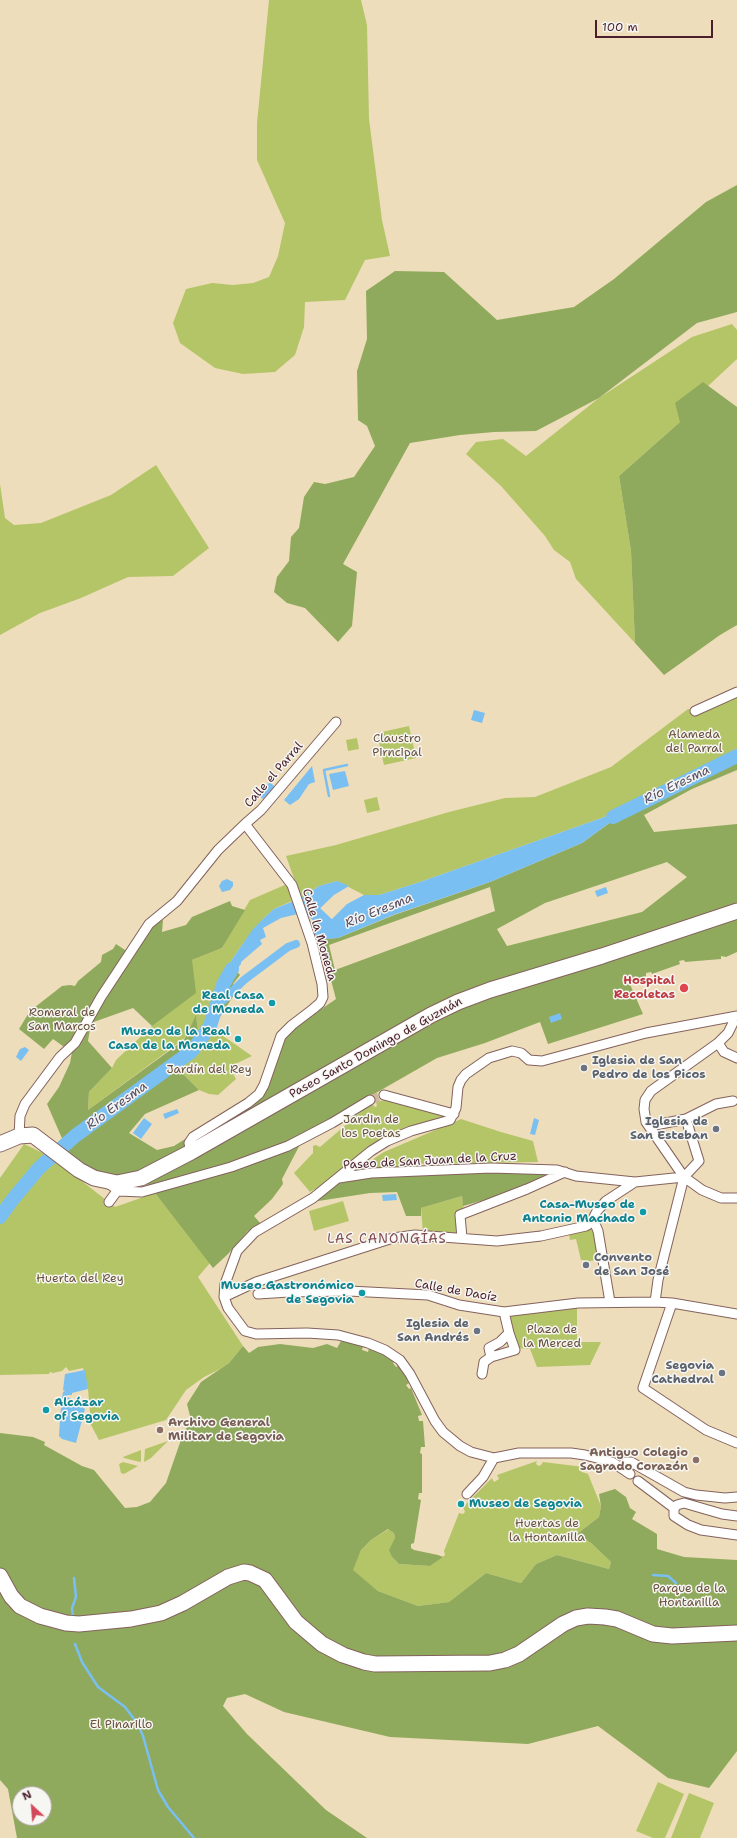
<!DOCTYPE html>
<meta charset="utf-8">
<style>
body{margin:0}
#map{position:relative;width:737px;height:1838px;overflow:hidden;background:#eeddba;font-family:"Shantell Sans",sans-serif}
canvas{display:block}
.north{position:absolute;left:12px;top:1786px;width:40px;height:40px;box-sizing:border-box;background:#f6f6f2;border:1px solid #b1a0a2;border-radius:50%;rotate:334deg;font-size:11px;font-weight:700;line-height:16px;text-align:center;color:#4a1f2b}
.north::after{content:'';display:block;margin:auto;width:14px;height:18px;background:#d1495b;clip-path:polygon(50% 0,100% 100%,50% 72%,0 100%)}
.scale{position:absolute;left:595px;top:20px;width:118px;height:18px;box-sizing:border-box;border:2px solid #4a1f2b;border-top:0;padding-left:5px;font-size:12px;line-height:14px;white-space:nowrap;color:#4a1f2b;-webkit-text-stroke:3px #f6f6f2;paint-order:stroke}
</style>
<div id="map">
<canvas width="737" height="1838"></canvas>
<div class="north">N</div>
<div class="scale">100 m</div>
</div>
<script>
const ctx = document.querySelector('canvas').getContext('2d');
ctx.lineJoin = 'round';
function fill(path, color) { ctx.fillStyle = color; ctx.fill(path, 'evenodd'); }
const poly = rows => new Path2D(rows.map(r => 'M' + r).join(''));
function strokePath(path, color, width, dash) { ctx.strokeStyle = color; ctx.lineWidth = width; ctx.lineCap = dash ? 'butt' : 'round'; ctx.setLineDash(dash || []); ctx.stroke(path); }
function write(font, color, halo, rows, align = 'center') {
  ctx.font = font + ' "Shantell Sans",sans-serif'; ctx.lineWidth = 3; ctx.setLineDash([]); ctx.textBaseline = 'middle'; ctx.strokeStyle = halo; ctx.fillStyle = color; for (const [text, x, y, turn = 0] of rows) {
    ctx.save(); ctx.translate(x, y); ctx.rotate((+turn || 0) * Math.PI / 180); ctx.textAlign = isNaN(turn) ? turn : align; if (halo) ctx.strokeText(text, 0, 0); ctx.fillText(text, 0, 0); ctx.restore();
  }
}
fill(poly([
 [269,0,361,0,367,25,369,119,382,220,390,256,365,260,345,300,305,302,304,327,295,355,275,372,243,374,215,368,180,343,173,323,186,289,212,283,233,285,253,283,269,277,278,256,285,223,257,160,257,123],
 [732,324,737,330,737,359,707,387,680,422,619,476,631,551,635,643,576,579,570,562,554,550,545,536,501,486,466,454,476,442,503,439,526,456,599,398,692,337],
 [156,465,209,548,173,576,128,577,81,598,40,613,0,635,0,484,5,518,14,525,41,523,111,495],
 [737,692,737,756,630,808,420,882,379,895,364,895,337,881,319,886,301,898,286,856,336,845,449,812,505,798,535,797,611,767,688,709,695,711],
 [409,726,416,758,384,765,377,733],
 [357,738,359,749,348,751,346,740],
 [377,797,380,810,367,813,364,800],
 [287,884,292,901,274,909,264,918,242,945,231,961,210,1026,199,1041,196,1016,184,1039,88,1110,89,1092,112,1068,116,1060,152,1026,192,960,222,948,250,900],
 [213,1029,252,1056,229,1067,236,1079,218,1095,209,1094,199,1090,172,1063,199,1050],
 [385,1100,443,1115,444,1118,388,1135,369,1148,333,1178,310,1192,294,1173,313,1153,313,1146,316,1145,320,1147,348,1123,346,1121,350,1117,352,1119,371,1103,375,1107,377,1106,376,1102],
 [461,1119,501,1132,533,1141,538,1162,416,1164,367,1172,358,1169,384,1152],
 [24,1144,51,1157,115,1207,155,1193,210,1263,198,1277,243,1346,229,1363,220,1369,204,1377,186,1390,166,1420,99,1440,91,1425,88,1389,83,1368,69,1371,66,1367,62,1371,53,1373,50,1372,49,1374,0,1375,0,1178],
 [462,1196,467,1235,423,1233,421,1208],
 [343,1201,349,1221,314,1231,309,1211],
 [595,1229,601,1259,584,1262,584,1260,581,1260,576,1239,570,1240,569,1234],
 [577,1308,577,1342,601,1342,590,1365,537,1367,530,1349,516,1348,509,1315],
 [168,1441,151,1458,144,1462,145,1449],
 [141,1450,141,1461,140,1462,124,1458,123,1457],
 [537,1461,536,1464,539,1466,541,1465,543,1462,584,1467,582,1472,588,1474,601,1506,599,1517,577,1534,591,1543,611,1562,609,1569,557,1555,536,1564,521,1583,486,1573,449,1602,418,1606,378,1591,352,1570,361,1550,371,1540,389,1529,394,1533,395,1538,392,1557,399,1564,430,1566,445,1555,444,1551,459,1513,463,1514,465,1512,463,1507,492,1478,494,1482,499,1479,497,1475],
 [123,1462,138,1466,124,1474,121,1473,119,1464],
 [658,1782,684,1794,665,1838,653,1838,636,1831],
 [689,1793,714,1803,700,1838,671,1838]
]), '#b4c568');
fill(poly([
 [737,185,737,312,697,323,599,398,536,431,494,432,460,435,410,443,343,564,357,572,352,626,338,642,305,608,287,603,274,592,277,577,289,561,291,537,299,528,304,497,314,482,325,484,354,477,375,446,367,426,358,420,357,371,367,339,366,291,395,271,444,272,497,320,574,307,614,279,706,202],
 [703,382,737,407,737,625,720,635,664,675,635,643,631,551,619,476,680,422,675,403],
 [737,756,737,770,692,789,644,815,654,832,737,824,737,952,726,957,721,956,721,959,685,962,684,960,679,961,680,964,652,974,651,972,646,973,646,976,629,982,643,1014,548,1044,540,1022,485,1043,437,1058,306,1133,282,1179,283,1184,272,1199,254,1216,261,1224,248,1231,228,1254,213,1268,155,1193,140,1177,107,1175,87,1171,68,1152,47,1104,59,1087,70,1063,72,1052,70,1046,67,1049,53,1039,44,1049,19,1029,30,1011,62,986,70,985,75,986,78,981,101,962,102,955,113,949,116,944,131,954,150,926,163,920,162,932,186,925,192,917,230,901,232,906,245,910,222,948,192,960,196,993,152,1026,133,1008,91,1023,88,1041,112,1068,89,1092,88,1110,184,1040,196,1015,199,1041,210,1026,223,985,235,969,240,975,233,984,237,990,199,1050,172,1063,199,1090,145,1114,129,1133,157,1150,174,1146,263,1090,288,1032,336,999,320,939,338,938,394,915,490,882,582,843,630,808],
 [667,862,687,877,642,912,507,946,497,929,545,903],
 [490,887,495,911,335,970,329,945],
 [499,1170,550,1174,495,1197,463,1206,462,1196,421,1208,421,1216,406,1216,397,1192,370,1193,312,1202,338,1180,385,1174],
 [341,1341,349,1342,363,1346,362,1350,368,1352,369,1348,387,1354,395,1360,393,1363,396,1367,400,1365,409,1383,406,1385,409,1389,411,1388,422,1415,418,1416,419,1421,423,1421,425,1447,421,1447,420,1453,422,1454,422,1493,419,1493,418,1499,421,1500,414,1543,411,1544,411,1548,414,1550,438,1555,443,1557,430,1566,399,1564,392,1557,389,1550,395,1538,394,1533,388,1529,371,1540,361,1550,353,1570,378,1591,418,1606,449,1602,486,1573,521,1583,536,1564,557,1555,609,1569,611,1562,591,1543,577,1534,599,1517,601,1506,599,1494,615,1489,626,1497,630,1508,636,1512,632,1519,657,1534,657,1549,684,1557,737,1560,737,1751,709,1788,668,1778,598,1726,528,1744,390,1737,284,1712,245,1694,227,1698,223,1706,247,1734,326,1810,367,1838,17,1838,8,1789,0,1780,0,1433,33,1437,45,1442,44,1445,82,1466,94,1470,125,1508,137,1507,150,1502,166,1483,183,1434,191,1420,187,1404,201,1382,229,1363,243,1346,249,1353,258,1347,280,1344,313,1348,327,1344,337,1348],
 [20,1794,44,1794,44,1818,20,1818]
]), '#8faa5c');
fill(poly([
 [474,710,485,713,482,723,471,720],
 [312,766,315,782,309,784,299,799,290,805,284,800],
 [345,771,349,786,333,790,329,774],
 [270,782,275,787,263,799,257,794],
 [630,808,582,843,490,882,393,915,338,938,316,940,314,934,327,920,329,922,347,904,364,895,379,895,420,882],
 [227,879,233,882,233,886,230,890,222,892,219,886,222,881],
 [337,881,349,886,334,895,312,916,306,912,281,918,263,928,266,937,260,940,262,944,241,962,241,964,223,985,231,961,253,929,264,918,274,909,301,898,319,886],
 [606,887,608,893,597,897,595,891],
 [560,1013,562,1019,551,1023,549,1017],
 [25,1047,29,1050,21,1061,16,1057,20,1049],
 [177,1109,179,1113,165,1119,163,1114],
 [144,1118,152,1124,141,1139,133,1133],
 [534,1118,539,1120,535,1135,530,1134],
 [396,1194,397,1200,383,1201,382,1195],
 [85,1370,88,1389,72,1393,72,1395,67,1395,67,1397,72,1399,85,1409,76,1443,62,1439,59,1436,60,1419,62,1419,60,1417,62,1400,65,1399,62,1398,63,1392,65,1391,63,1390,65,1374]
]), '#7abff1');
strokePath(poly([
 [329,796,324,770,347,765],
 [653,1575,668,1576,676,1583],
 [73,1617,72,1608,76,1597,74,1578],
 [75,1644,82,1662,98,1687,125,1707,137,1723,143,1736,158,1790,168,1807,194,1838]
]), '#7abff1', 2.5);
strokePath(poly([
 [216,1007,244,980,288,947,296,944]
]), '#7abff1', 8);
strokePath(poly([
 [613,817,737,756],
 [299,906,306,906,311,909,330,927,333,928,340,927],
 [0,1217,13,1199,39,1168,75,1136,192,1051,210,1026,223,985,232,969]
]), '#7abff1', 14);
strokePath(poly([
 [370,1100,384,1095]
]), '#cdb79d', 9, [9, 4.5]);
const minor = poly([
 [695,711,737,692],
 [736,1017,728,1033,718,1043,651,1091,645,1100,644,1109,646,1122,684,1177,702,1190,721,1198,737,1198],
 [718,1043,724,1052,737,1058],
 [384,1095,454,1114],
 [650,1126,686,1119,716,1104,733,1101],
 [19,1136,20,1116,25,1104,60,1057,75,1043,101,997,149,924,177,901,218,850,245,824],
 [191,1152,189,1143,193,1137,248,1103,259,1094,264,1085,281,1036,292,1025,313,1009,320,1003,323,997,322,984,312,943,292,885,245,824,261,810,336,722],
 [339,1178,371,1173,491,1168,557,1170,576,1176,635,1182,684,1177,699,1161,686,1119],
 [108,1183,119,1191,142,1192,231,1167,288,1146,332,1123,370,1100],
 [109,1202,117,1191],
 [593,1219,598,1231,610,1302],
 [462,1238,460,1215,527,1189,565,1172],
 [258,1294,289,1292,349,1291,428,1295,459,1305,504,1312,578,1303,655,1302,672,1303,737,1314],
 [224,1297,256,1282,393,1238,415,1235,497,1241,541,1236,586,1226,591,1223,597,1211,606,1201,635,1182],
 [655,1302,658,1280,684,1177],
 [672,1303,643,1388,706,1430,737,1443],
 [504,1312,509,1333,500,1342,489,1348,491,1357,515,1350,509,1333],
 [482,1374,484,1362,491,1357],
 [494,1458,471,1452,460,1446,443,1432,435,1421,410,1374,400,1360,385,1350,368,1343,338,1335,307,1333,256,1334,245,1331,228,1308,224,1297,225,1284,237,1251,255,1232,313,1198,371,1151,387,1141,411,1131,450,1120,456,1108,458,1087,461,1080,466,1074,489,1058,512,1051,521,1053,529,1060,542,1061,646,1033,737,1016],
 [621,1467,626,1462,631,1462,684,1492,696,1495,725,1498,737,1497],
 [638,1481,674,1508],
 [467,1494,483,1477,494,1458,519,1453,571,1453,585,1455,612,1462,630,1474],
 [674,1508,674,1516,688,1525,701,1530,737,1535],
 [674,1508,677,1505,684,1503,722,1514,737,1516]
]);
const primary = poly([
 [0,1144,19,1136,33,1135,79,1170,94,1178,117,1183,141,1178,191,1152,431,1015,458,1002,490,990,602,956,737,911],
 [0,1576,11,1596,20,1606,40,1616,66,1623,79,1624,131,1619,161,1613,183,1603,228,1577,244,1572,250,1573,265,1580,296,1622,322,1644,343,1655,364,1662,375,1664,490,1663,505,1660,519,1654,563,1624,576,1618,588,1616,605,1617,617,1619,653,1634,672,1636,737,1633]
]);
strokePath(minor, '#83625d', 11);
strokePath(primary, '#83625d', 17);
strokePath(minor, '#fff', 9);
strokePath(primary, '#fff', 15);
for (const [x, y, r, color] of [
 [684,988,5,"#e0444e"],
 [272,1003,4,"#0f9aa8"],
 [238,1039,4,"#0f9aa8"],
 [584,1068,4,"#6b7280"],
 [716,1129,4,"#6b7280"],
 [643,1212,4,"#0f9aa8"],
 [586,1265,4,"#6b7280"],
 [362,1293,4,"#0f9aa8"],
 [477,1331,4,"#6b7280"],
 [722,1373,4,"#6b7280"],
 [46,1410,4,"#0f9aa8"],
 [160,1430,4,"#8d6e63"],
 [696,1460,4,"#8d6e63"],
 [461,1504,4,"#0f9aa8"]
]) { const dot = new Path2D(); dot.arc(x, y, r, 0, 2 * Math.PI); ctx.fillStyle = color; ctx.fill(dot); strokePath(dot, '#f6f6f2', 1.5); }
write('12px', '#6a513d', '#f6f6f2', [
 ["Alameda",694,735],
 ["del Parral",694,749],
 ["Claustro",397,739],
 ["Pirncipal",397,753],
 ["Romeral de",62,1013],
 ["San Marcos",62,1027],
 ["Jardín del Rey",209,1070],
 ["Jardin de",371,1120],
 ["los Poetas",371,1134],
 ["Huerta del Rey",80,1279],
 ["Plaza de",552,1330],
 ["la Merced",552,1344],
 ["Huertas de",547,1524],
 ["la Hontanilla",547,1538],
 ["Parque de la",689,1589],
 ["Hontanilla",689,1603],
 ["El Pinarillo",121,1725]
]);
write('12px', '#4a1f2b', '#f6f6f2', [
 ["Calle el Parral",274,775,-49],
 ["Calle la Moneda",319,935,74],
 ["Paseo Santo Domingo de Guzmán",376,1048,-29],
 ["Paseo de San Juan de la Cruz",430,1161,-3],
 ["Calle de Daoíz",456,1291,10]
]);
write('bold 12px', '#be3a42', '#f6f6f2', [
 ["Hospital",675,981],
 ["Recoletas",675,995]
], 'right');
write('bold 12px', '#0d838f', '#f6f6f2', [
 ["Real Casa",264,996],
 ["de Moneda",264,1010],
 ["Museo de la Real",230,1032],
 ["Casa de la Moneda",230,1046],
 ["Casa-Museo de",635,1205],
 ["Antonio Machado",635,1219],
 ["Museo Gastronómico",354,1286],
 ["de Segovia",354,1300],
 ["Alcázar",54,1403,"left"],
 ["of Segovia",54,1417,"left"],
 ["Museo de Segovia",469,1504,"left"]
], 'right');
write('bold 12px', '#5b616d', '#f6f6f2', [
 ["Iglesia de San",592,1061,"left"],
 ["Pedro de los Picos",592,1075,"left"],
 ["Iglesia de",708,1122],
 ["San Esteban",708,1136],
 ["Convento",594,1258,"left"],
 ["de San José",594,1272,"left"],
 ["Iglesia de",469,1324],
 ["San Andrés",469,1338],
 ["Segovia",714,1366],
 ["Cathedral",714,1380]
], 'right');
write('bold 12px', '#785e54', '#f6f6f2', [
 ["Archivo General",168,1423],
 ["Militar de Segovia",168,1437],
 ["Antiguo Colegio",688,1453,"right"],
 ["Sagrado Corazón",688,1467,"right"]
], 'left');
write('italic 13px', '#584f66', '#f6f6f2', [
 ["Río Eresma",677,785,-26],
 ["Río Eresma",379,911,-22],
 ["Río Eresma",117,1106,-36]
]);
ctx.letterSpacing = '1px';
write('13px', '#834b52', '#f6f6f2', [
 ["LAS CANONGÍAS",387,1240]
]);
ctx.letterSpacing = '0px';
</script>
